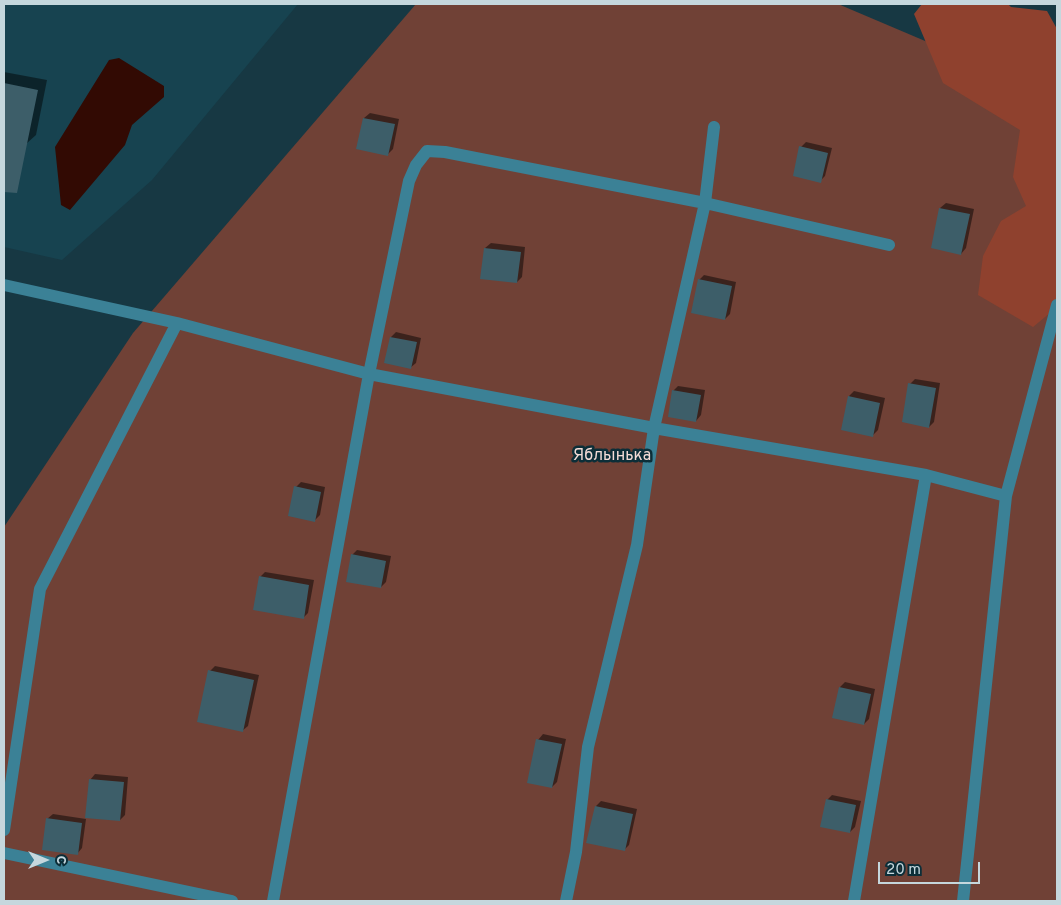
<!DOCTYPE html>
<meta charset="utf-8">
<style>
body{margin:0}
#map{position:relative;width:1061px;height:905px;overflow:hidden;background:#173843;font-family:Overpass,sans-serif}
canvas{display:block}
.frame{position:absolute;inset:0;border:5px solid #c5d7dd;pointer-events:none}
.north{position:absolute;left:20px;top:835px;width:50px;height:50px;-webkit-text-stroke:4px #0c2e38;paint-order:stroke;rotate:90deg;font-size:14px;font-weight:700;line-height:20px;text-align:center;color:#c5d7dd}
.north::after{content:'';display:block;margin:auto;width:18px;height:22px;background:#c5d7dd;clip-path:polygon(50% 0,100% 100%,50% 72%,0 100%)}
.scale{position:absolute;left:878px;top:862px;width:102px;height:22px;box-sizing:border-box;border:2px solid #c5d7dd;border-top:0;padding-left:6px;font-size:15px;line-height:18px;white-space:nowrap;color:#c5d7dd;-webkit-text-stroke:4px #0c2e38;paint-order:stroke}
</style>
<div id="map">
<canvas width="1061" height="905"></canvas>
<div class="frame"></div>
<div class="north">С</div>
<div class="scale">20 m</div>
</div>
<script>
const ctx = document.querySelector('canvas').getContext('2d');
ctx.lineJoin = 'round';
function fill(path, color) { ctx.fillStyle = color; ctx.fill(path, 'evenodd'); }
const poly = rows => new Path2D(rows.map(r => 'M' + r).join(''));
function strokePath(path, color, width, dash) { ctx.strokeStyle = color; ctx.lineWidth = width; ctx.lineCap = dash ? 'butt' : 'round'; ctx.setLineDash(dash || []); ctx.stroke(path); }
function write(font, color, halo, rows, align = 'center') {
  ctx.font = font + ' Overpass,sans-serif'; ctx.lineWidth = 5; ctx.setLineDash([]); ctx.textBaseline = 'middle'; ctx.strokeStyle = halo; ctx.fillStyle = color; for (const [text, x, y, turn = 0] of rows) {
    ctx.save(); ctx.translate(x, y); ctx.rotate((+turn || 0) * Math.PI / 180); ctx.textAlign = isNaN(turn) ? turn : align; if (halo) ctx.strokeText(text, 0, 0); ctx.fillText(text, 0, 0); ctx.restore();
  }
}
fill(poly([
 [4,4,298,4,152,180,62,260,4,247]
]), '#174350');
fill(poly([
 [416,4,838,4,1057,97,1057,901,4,901,4,527,133,333]
]), '#704136');
fill(poly([
 [922,4,1008,4,1011,7,1047,11,1057,29,1057,307,1033,327,978,295,983,256,1001,221,1026,206,1013,177,1020,130,943,83,914,14]
]), '#8f412e');
fill(poly([
 [119,58,164,86,164,97,132,125,125,145,70,210,61,205,55,147,109,60]
]), '#320a03');
fill(poly([
 [4,72,47,80,36,135,26,144,4,140],
 [370,113,399,119,393,149,388,154,358,148,364,118],
 [806,142,832,148,825,176,820,181,801,147],
 [946,203,974,209,966,248,961,254,940,208],
 [491,243,525,247,522,277,517,282,485,248],
 [704,275,736,282,730,314,725,319,699,280],
 [396,332,421,338,416,363,410,368,386,362,391,337],
 [915,379,940,383,934,422,929,427,910,384],
 [678,386,705,390,701,415,696,421,673,391],
 [854,391,885,398,878,430,872,436,849,396],
 [301,482,325,487,320,515,315,520,296,487],
 [357,550,391,556,386,582,381,587,352,555],
 [265,572,314,580,308,613,303,618,260,577],
 [215,666,259,675,248,726,242,731,210,671],
 [845,682,875,689,869,719,864,724,834,717,840,687],
 [543,734,566,739,557,782,552,787,538,740],
 [95,774,128,777,125,815,120,820,90,780],
 [832,795,861,801,855,827,850,832,827,800],
 [601,801,637,809,629,845,624,850,596,806],
 [53,814,86,819,82,848,77,854,47,819]
]), '#0007');
fill(poly([
 [4,83,38,90,17,193,4,192],
 [363,118,395,124,388,156,356,149],
 [799,146,828,153,821,183,793,176],
 [939,208,970,214,961,255,931,248],
 [484,248,521,252,517,283,480,279],
 [698,279,732,286,725,320,691,313],
 [390,337,417,342,411,369,384,363],
 [908,383,936,388,929,428,902,422],
 [672,390,701,395,696,422,668,417],
 [848,396,880,403,873,437,841,430],
 [294,486,321,492,315,522,288,516],
 [351,554,386,561,381,588,346,582],
 [259,576,309,585,304,619,253,610],
 [208,670,254,680,243,732,197,722],
 [839,687,871,694,864,725,832,718],
 [536,739,562,744,552,788,527,783],
 [89,779,124,782,120,821,85,818],
 [826,799,856,805,850,833,820,827],
 [595,806,633,814,625,851,586,843],
 [46,818,82,823,78,855,42,850]
]), '#3d5e69');
strokePath(poly([
 [4,285,177,323,369,374,654,428,926,475,1006,496],
 [4,830,40,589,177,323],
 [4,853,232,901],
 [273,901,369,374,409,181,416,165,427,151,445,152,705,203,889,245],
 [566,901,576,852,588,747,637,545,654,428,705,203,714,127],
 [854,901,926,475],
 [963,901,1006,496,1057,305]
]), '#3b8196', 12);
write('16px', '#f4dcd6', '#0c2e38', [
 ["Яблынька",612,457]
]);
</script>
